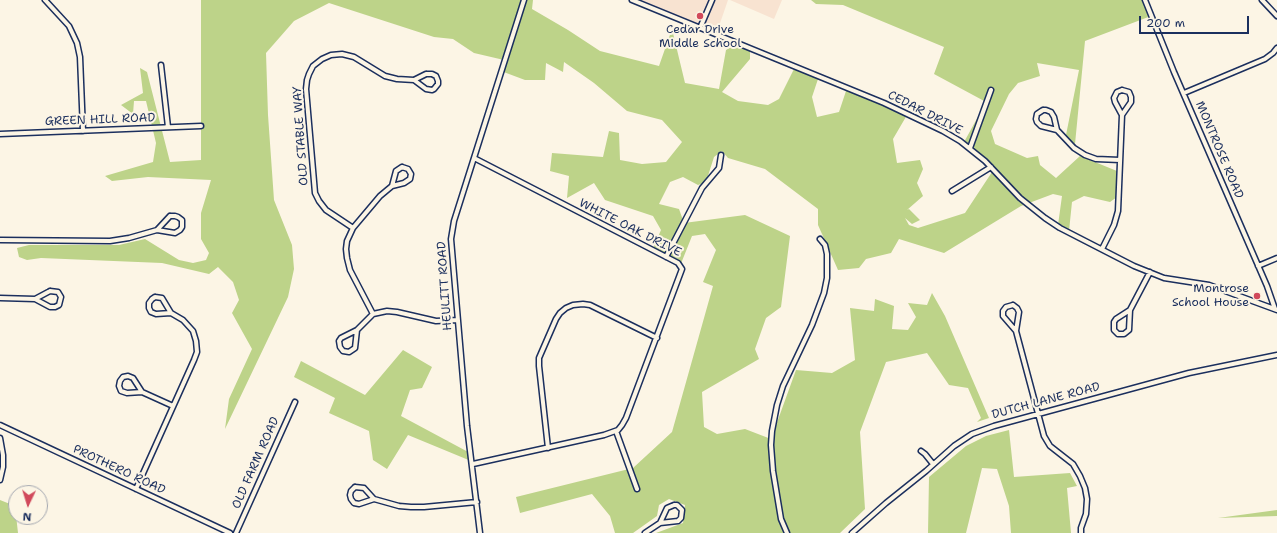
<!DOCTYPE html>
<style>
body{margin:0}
#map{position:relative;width:1277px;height:533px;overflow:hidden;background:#fcf5e5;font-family:"Shantell Sans",sans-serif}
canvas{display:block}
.north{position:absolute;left:8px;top:485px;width:40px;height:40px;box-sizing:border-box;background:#fcf5e5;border:1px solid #a2a6af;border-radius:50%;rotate:184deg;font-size:11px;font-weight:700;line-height:16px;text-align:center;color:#1b2f5e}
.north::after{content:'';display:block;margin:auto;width:14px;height:18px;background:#d1495b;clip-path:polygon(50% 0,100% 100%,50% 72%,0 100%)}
.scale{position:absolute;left:1139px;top:16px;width:110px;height:18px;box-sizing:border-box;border:2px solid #1b2f5e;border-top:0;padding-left:5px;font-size:12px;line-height:14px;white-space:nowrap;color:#1b2f5e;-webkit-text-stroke:3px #fcf5e5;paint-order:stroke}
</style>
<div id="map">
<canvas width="1277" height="533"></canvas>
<div class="north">N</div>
<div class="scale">200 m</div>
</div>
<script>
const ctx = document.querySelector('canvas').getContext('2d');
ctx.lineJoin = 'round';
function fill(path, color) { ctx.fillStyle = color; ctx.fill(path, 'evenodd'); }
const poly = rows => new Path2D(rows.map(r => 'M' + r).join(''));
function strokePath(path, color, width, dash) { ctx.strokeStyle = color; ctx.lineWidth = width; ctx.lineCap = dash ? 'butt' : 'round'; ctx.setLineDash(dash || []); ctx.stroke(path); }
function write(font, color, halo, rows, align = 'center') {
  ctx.font = font + ' "Shantell Sans",sans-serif'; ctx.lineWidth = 4; ctx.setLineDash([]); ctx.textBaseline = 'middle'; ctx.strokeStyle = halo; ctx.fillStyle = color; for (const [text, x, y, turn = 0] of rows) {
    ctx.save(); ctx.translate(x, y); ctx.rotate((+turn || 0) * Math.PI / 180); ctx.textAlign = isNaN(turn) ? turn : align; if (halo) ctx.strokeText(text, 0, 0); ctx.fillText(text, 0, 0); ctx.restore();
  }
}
fill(poly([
 [637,0,728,0,717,32],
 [730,0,782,0,774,19]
]), '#f8e3d1');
fill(poly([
 [201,0,533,0,532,9,568,30,600,51,659,66,672,29,685,83,719,89,726,50,736,44,750,49,750,59,722,92,738,101,768,105,779,99,795,67,819,76,812,97,817,117,839,112,847,88,907,115,893,139,897,163,920,160,923,169,917,183,923,196,907,210,909,209,920,220,912,224,905,218,909,225,918,228,965,213,994,169,963,144,986,102,934,74,944,47,843,5,816,4,811,0,1144,0,1151,16,1085,41,1075,144,1066,135,1079,70,1037,63,1040,76,1018,83,1009,94,991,131,995,144,1027,158,1038,156,1040,165,1056,178,1080,156,1117,171,1117,197,1110,202,1084,196,1072,202,1069,231,1058,225,1062,196,1053,194,1021,206,944,253,899,239,891,253,866,259,859,268,838,270,818,225,818,209,765,169,728,158,722,151,714,157,706,182,698,185,683,177,670,182,659,204,679,209,684,223,745,215,790,236,781,307,766,318,755,349,759,359,702,392,704,427,717,434,745,429,771,439,796,370,832,373,855,360,850,308,874,311,875,299,894,306,892,329,908,330,916,317,908,303,927,305,932,293,945,316,989,418,977,422,981,418,968,388,949,385,927,353,886,362,860,432,865,509,840,533,656,533,683,523,685,505,669,499,659,505,657,516,633,533,615,533,610,516,592,494,520,513,516,497,633,468,672,432,713,286,703,282,716,250,705,234,692,236,680,266,652,251,661,230,653,216,605,200,594,183,567,198,569,176,550,171,552,153,603,157,609,131,619,133,620,160,642,164,666,162,682,142,662,120,627,111,594,83,564,62,563,72,546,63,545,80,525,80,501,71,504,60,474,53,453,39,434,37,329,3,294,21,266,53,268,115,274,200,292,245,294,269,288,297,225,429,229,399,252,349,232,313,239,300,233,282,218,267,209,274,162,263,41,258,27,260,19,257,17,248,29,245,119,245,145,239,179,260,193,263,206,260,209,253,201,239,201,213,211,180,148,177,112,181,105,176,153,162,156,143,146,101,134,101,133,114,121,105,143,93,140,68,147,72,170,162,201,160],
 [403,350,432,367,422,388,410,390,401,416,470,453,471,461,408,435,387,469,373,460,369,431,329,413,335,398,294,377,301,361,365,395],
 [1009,430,1014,477,1070,473,1077,486,1067,488,1071,533,1011,533,1009,506,997,469,982,468,966,533,928,533,929,477,966,446,986,436],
 [0,500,15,506,18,533,0,533],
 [1277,510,1277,516,1218,518]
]), '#bdd389');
const minor = poly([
 [45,0,69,26,77,43,80,57,83,131],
 [632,0,884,103,943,131,960,141,985,161,1020,198,1045,218,1060,228,1134,266,1164,278,1209,285,1277,310],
 [1145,0,1174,72,1267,286,1275,309],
 [1262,0,1277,16],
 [700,28,712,0],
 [161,65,168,127],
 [426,74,432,74,436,76,438,81,438,84,434,89,432,90,426,89,414,80,426,74],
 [1122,90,1129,92,1131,97,1131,102,1122,115,1115,102,1114,98,1117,92,1122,90],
 [1184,93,1265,59,1273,53,1277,48],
 [1043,110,1046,110,1051,112,1054,117,1057,130,1041,126,1037,122,1036,119,1037,114,1043,110],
 [1057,130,1074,148,1085,155,1096,159,1120,160],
 [0,134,201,126],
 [970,148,991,90],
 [402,167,408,169,411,174,410,179,404,183,392,186,396,171,402,167],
 [952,191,991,167],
 [170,216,175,216,178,217,182,220,182,227,180,230,175,233,157,230,170,216],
 [353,228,326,210,319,201,315,193,306,89,307,80,309,74,313,66,322,59,331,55,342,54,354,57,385,76,397,79,414,80],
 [0,240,110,241,129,238,157,230],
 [1102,249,1114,225,1118,211,1122,115],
 [666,257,702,188,719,168,721,155],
 [1258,266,1277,258],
 [50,291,58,292,61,297,59,305,55,307,50,307,35,299,50,291],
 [155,297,162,298,171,313,156,314,151,312,149,308,149,303,152,299,155,297],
 [0,298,35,299],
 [1013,305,1017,308,1019,312,1016,331,1003,316,1003,311,1006,307,1013,305],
 [1130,310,1129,330,1124,334,1118,334,1114,330,1114,322,1116,319,1130,310],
 [1130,310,1150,272],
 [373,314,350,270,347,258,346,249,347,241,353,228,380,196,392,186],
 [357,330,373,314,387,311,397,312,436,321,457,320],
 [357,330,355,348,349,352,343,351,340,347,339,341,341,338,357,330],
 [1016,331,1044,436,1050,446,1073,464,1080,476,1085,488,1087,499,1086,514,1081,528,1081,533],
 [128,376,133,378,142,392,127,393,121,391,119,386,120,381,123,377,128,376],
 [142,392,173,406],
 [0,425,230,533],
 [616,431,637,489],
 [0,438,3,455,3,467,0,480],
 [548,448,539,366,539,358,556,319,560,313,566,308,573,305,583,304,590,305,657,338],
 [921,451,925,454,933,464],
 [473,464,604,435,618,430,622,425,626,418,682,269,678,263,474,158],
 [355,487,364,488,374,499,359,504,354,503,351,499,350,495,351,491,355,487],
 [136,489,194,360,197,352,196,341,193,331,183,320,171,313],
 [374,499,399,506,411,507,424,507,477,502],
 [674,505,677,505,682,510,681,518,678,521,660,523,667,508,674,505],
 [236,533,295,402],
 [480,533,467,426,451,239,454,221,524,0],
 [645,533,660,523],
 [787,533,781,519,773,471,771,445,772,431,777,405,783,386,812,325,824,293,827,278,827,254,825,245,820,239],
 [852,533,886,503,926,471,954,446,972,434,994,426,1189,373,1277,355]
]);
strokePath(minor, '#1b2f5e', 7);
strokePath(minor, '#fcf5e5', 4);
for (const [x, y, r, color] of [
 [700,16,4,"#d1495b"],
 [1257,296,4,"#d1495b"]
]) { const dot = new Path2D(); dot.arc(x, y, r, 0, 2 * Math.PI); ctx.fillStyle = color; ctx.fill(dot); strokePath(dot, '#fcf5e5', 1.5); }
write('12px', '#1b2f5e', '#fcf5e5', [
 ["Cedar Drive",700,30],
 ["Middle School",700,44],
 ["Montrose",1249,289,"right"],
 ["School House",1249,303,"right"]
]);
write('12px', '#1b2f5e', '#fcf5e5', [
 ["CEDAR DRIVE",925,113,27],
 ["GREEN HILL ROAD",100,120,-2],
 ["OLD STABLE WAY",301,136,-94],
 ["MONTROSE ROAD",1219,150,67],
 ["WHITE OAK DRIVE",630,228,27],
 ["HEULITT ROAD",445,286,-94],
 ["DUTCH LANE ROAD",1046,401,-15],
 ["OLD FARM ROAD",256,463,-66],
 ["PROTHERO ROAD",119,470,25]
]);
</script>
